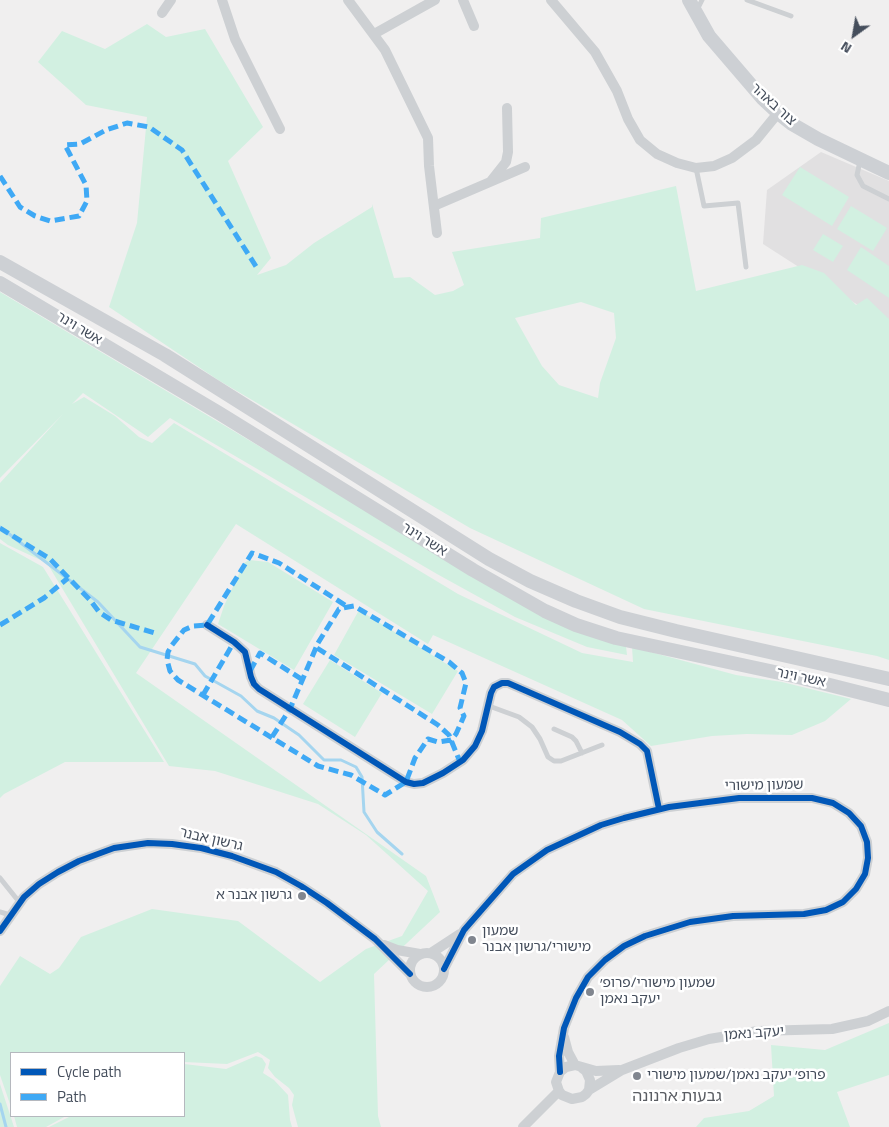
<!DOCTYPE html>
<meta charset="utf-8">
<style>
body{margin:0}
#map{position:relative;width:889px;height:1127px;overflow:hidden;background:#f0efef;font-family:"Titillium Web",sans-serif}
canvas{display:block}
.legend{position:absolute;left:10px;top:1052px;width:175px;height:65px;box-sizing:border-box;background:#fff;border:1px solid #b5b8be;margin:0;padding:6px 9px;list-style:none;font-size:15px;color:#454e5c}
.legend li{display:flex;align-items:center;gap:10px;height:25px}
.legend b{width:25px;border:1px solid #b5b8be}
.north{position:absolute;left:829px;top:10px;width:50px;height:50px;-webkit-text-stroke:4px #fff;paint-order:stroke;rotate:212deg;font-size:14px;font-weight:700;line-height:20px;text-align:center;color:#454e5c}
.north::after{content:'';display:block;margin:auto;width:18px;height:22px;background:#454e5c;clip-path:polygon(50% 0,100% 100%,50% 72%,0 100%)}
</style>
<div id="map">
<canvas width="889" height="1127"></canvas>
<ul class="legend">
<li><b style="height:6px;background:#0057b8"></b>Cycle path</li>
<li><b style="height:6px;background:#3fa9f5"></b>Path</li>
</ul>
<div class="north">N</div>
</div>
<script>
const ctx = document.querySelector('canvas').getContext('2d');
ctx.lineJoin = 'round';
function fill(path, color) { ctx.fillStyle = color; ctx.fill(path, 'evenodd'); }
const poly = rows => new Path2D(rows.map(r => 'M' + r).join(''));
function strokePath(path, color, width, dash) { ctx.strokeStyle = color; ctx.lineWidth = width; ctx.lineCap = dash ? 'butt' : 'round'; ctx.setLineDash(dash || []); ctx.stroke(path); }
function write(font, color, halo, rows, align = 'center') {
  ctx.font = font + ' "Titillium Web","Noto Sans Hebrew",sans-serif'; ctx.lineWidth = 5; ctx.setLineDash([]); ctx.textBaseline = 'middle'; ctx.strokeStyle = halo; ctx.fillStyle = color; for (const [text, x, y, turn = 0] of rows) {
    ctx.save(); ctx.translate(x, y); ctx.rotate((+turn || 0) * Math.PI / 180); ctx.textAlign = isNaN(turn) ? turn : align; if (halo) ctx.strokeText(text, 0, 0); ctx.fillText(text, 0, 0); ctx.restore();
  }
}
fill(poly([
 [821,152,889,181,889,325,763,244,767,190]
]), '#e1e0e1');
fill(poly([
 [147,24,166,37,205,29,263,127,228,161,271,258,257,275,286,265,314,243,372,207,372,204,394,278,410,277,435,295,453,291,464,285,452,252,540,238,541,218,676,186,696,291,802,265,824,273,856,305,867,298,889,319,889,660,877,656,644,609,470,528,218,380,109,307,137,223,147,117,86,105,38,62,62,31,105,49],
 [581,302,614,313,616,338,600,383,598,398,559,385,542,366,515,318],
 [800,167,849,197,832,226,782,195],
 [851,206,887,228,873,251,837,229],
 [823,234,843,246,833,262,813,250],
 [861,247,889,266,889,298,847,270],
 [0,292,479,577,626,646,627,655,587,647,515,617,437,574,170,418,148,437,83,393,72,404,84,397,115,416,139,437,152,443,174,423,458,594,582,653,633,662,632,647,736,675,782,682,851,699,825,721,792,735,747,734,712,736,651,746,622,720,433,635,428,644,236,524,136,673,426,876,440,912,374,974,378,1116,381,1127,298,1127,292,1105,294,1095,289,1088,275,1077,268,1068,270,1060,258,1052,227,1064,184,1062,184,1053,11,1053,11,1107,0,1075,0,986,20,956,50,974,59,968,81,937,152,909,238,921,320,982,366,949,402,936,428,891,366,835,318,804,215,771,169,766,47,563,8,545,0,539,0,483,63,414,0,478],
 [0,543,43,567,164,762,65,762,4,794,0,798],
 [249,560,268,562,333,602,294,670,218,624,224,606,244,563],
 [359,610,458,671,432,714,334,655],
 [330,660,382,693,355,737,303,704],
 [889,1023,889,1075,837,1092,850,1127,696,1127,704,1118,749,1111,774,1096,771,1045,825,1050],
 [256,1056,262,1058,266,1064,263,1073,274,1080,288,1095,290,1120,292,1127,49,1127,71,1116,184,1116,184,1064,226,1069],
 [0,1084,14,1127,0,1127],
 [14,1116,66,1116,46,1127,17,1127]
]), '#d2f0e1');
strokePath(poly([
 [0,527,98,602,140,647,195,664,205,676,241,696,257,711,274,718,299,735,324,760,341,760,356,767,362,777,364,812,377,832,402,854],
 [0,1104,6,1127]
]), '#a5d5ef', 3);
strokePath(poly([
 [747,0,791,16],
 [697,10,702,0],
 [860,161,857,175,863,186,889,199],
 [696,168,704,206,738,203,746,267],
 [489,706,519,717,532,727,540,739,548,757,554,761,561,761,602,745],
 [554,729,572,737,576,741,582,753],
 [0,878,20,903],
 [0,912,10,915]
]), '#cdd0d3', 5);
strokePath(poly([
 [222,0,235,39,280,129],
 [348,0,385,50,428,138,429,166,437,233],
 [463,0,474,26],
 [551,0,595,52,617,91,628,119,640,140,657,154,677,163,696,168,714,166,732,158,756,140,778,113],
 [162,13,171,0],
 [374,34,435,0],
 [491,181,506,162,508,152,507,108],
 [434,206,525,167],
 [207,625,234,642,245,652,251,677,254,684,259,689,406,782,414,784,423,783,443,773,463,760,475,746,482,731,491,693,494,687,502,683,508,683,620,732,640,744,647,751,659,809],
 [0,931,24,897,39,884,58,872,79,861,114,848,148,843,172,844,201,848,232,856,276,872,301,886,327,903,375,939,410,974],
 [384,945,397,950,420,954],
 '410 970a17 17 0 1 1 34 0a17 17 0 1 1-34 0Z',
 [431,953,460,934],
 [444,969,464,930,513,874,547,850,601,825,624,818,669,807,739,798,812,798,833,803,849,813,861,826,867,842,868,858,865,874,856,889,843,902,826,910,804,914,733,916,690,922,645,936,624,946,605,960,588,977,576,998,564,1028,559,1056,560,1072],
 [564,1037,568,1052,575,1065],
 [582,1068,586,1071,590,1080,589,1090,586,1094,582,1097,572,1099,562,1095,559,1091,556,1082,560,1072,566,1067,575,1065,596,1071,619,1070],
 [589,1090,622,1070,679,1048,709,1039,758,1031,832,1029,868,1021,889,1011],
 [523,1127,559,1091]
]), '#cdd0d3', 10);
strokePath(poly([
 [689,0,709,36,763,99,778,113,792,124,818,139,889,173],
 [0,262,165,355,489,559,530,581,576,601,620,617,676,631,889,679],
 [0,283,219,413,473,570,545,611,576,625,616,638,798,677,889,700]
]), '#cdd0d4', 14);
strokePath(poly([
 [0,176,20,207,35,216,50,221,79,216,87,201,86,185,65,145,80,144,106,130,127,123,149,127,182,150,257,268],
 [0,528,50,559,90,600,99,612,111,620,155,633],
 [0,625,44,598,68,578],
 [317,648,438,725,449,735,460,762],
 [250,671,260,653,303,680],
 [203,695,234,642],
 [272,737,290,709,318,643,339,609,348,607,354,606,449,662,462,673,466,683,460,708,464,716,456,734,451,740,438,742,428,739,415,758,406,782,385,795,351,775,318,766,178,680,170,671,167,660,168,652,172,645,184,630,193,626,207,625,252,553,279,563,348,607]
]), '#3fa9f5', 5, [10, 5]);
strokePath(poly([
 [207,625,234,642,245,652,251,677,254,684,259,689,406,782,414,784,423,783,443,773,463,760,475,746,482,731,491,693,494,687,502,683,508,683,620,732,640,744,647,751,659,809],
 [0,931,24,897,39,884,58,872,79,861,114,848,148,843,172,844,201,848,232,856,276,872,301,886,327,903,375,939,410,974],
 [444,969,464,930,513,874,547,850,601,825,624,818,669,807,739,798,812,798,833,803,849,813,861,826,867,842,868,858,865,874,856,889,843,902,826,910,804,914,733,916,690,922,645,936,624,946,605,960,588,977,576,998,564,1028,559,1056,560,1072]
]), '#0057b8', 6);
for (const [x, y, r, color] of [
 [302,896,5,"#81868f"],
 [472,940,5,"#81868f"],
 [590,992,5,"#81868f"],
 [637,1076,5,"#81868f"]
]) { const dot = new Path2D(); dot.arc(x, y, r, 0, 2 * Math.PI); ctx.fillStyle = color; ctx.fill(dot); strokePath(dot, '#fff', 2); }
write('14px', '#454e5c', '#fff', [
 ["צור באהר",773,105,42],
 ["אשר וינר",79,329,31],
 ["אשר וינר",424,540,32],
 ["אשר וינר",801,678,12],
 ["שמעון מישורי",764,786,-1],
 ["גרשון אבנר",211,840,13],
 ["יעקב נאמן",754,1034,-4]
]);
write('14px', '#454e5c', '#fff', [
 ["גרשון אבנר א",292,896,"right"],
 ["שמעון",482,932],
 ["מישורי/גרשון אבנר",482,948],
 ["שמעון מישורי/פרופ׳",600,984],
 ["יעקב נאמן",600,1000],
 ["פרופ׳ יעקב נאמן/שמעון מישורי",647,1076]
], 'left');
write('16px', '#5a5d63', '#fff', [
 ["גבעות ארנונה",677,1097]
]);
</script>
